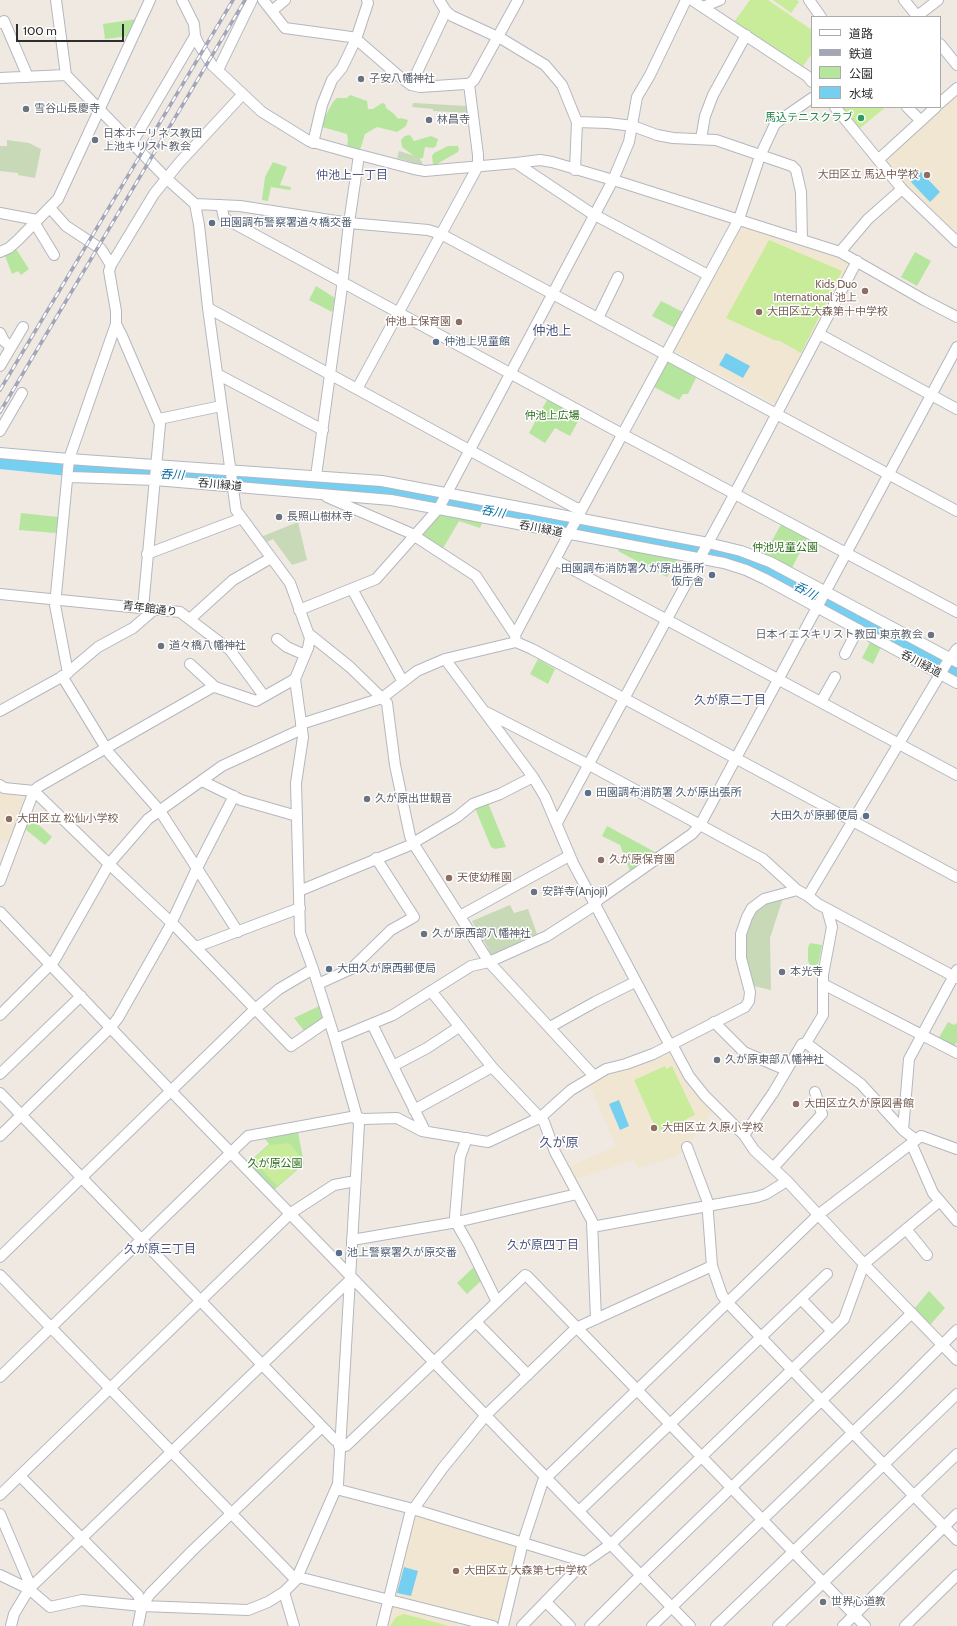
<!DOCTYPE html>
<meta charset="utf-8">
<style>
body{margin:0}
#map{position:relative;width:957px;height:1626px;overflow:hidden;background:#efe9e1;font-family:Cabin,"Noto Sans JP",sans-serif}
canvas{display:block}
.legend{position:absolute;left:811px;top:16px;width:130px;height:92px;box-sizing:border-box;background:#fff;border:1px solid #ababab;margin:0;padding:5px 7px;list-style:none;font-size:12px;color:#2e2e2e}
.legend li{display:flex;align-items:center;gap:8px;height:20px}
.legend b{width:20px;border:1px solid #ababab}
.scale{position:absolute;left:16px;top:24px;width:108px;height:18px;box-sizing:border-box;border:2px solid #2e2e2e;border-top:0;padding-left:5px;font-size:12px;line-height:14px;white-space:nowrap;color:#2e2e2e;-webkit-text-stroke:3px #fff;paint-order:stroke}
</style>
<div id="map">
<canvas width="957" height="1626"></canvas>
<ul class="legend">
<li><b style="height:5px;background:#fff"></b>道路</li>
<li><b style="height:5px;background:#a3a6b8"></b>鉄道</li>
<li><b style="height:11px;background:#b6e59e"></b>公園</li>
<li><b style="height:11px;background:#75cff0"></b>水域</li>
</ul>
<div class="scale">100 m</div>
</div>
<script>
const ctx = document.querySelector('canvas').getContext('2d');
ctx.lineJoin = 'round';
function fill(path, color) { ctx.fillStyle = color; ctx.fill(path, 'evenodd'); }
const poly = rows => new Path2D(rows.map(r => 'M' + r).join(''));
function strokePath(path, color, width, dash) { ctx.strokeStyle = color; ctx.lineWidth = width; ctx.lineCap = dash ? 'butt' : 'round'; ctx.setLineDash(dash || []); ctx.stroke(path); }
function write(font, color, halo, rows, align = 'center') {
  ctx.font = font + ' Cabin,"Noto Sans JP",sans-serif'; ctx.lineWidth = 3; ctx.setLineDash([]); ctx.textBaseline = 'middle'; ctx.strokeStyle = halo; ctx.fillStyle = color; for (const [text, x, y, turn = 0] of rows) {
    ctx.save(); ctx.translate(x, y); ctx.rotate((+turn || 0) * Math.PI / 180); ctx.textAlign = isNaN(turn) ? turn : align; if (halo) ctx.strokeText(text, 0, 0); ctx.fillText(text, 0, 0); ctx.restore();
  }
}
fill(poly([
 [957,91,957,239,908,190,885,161,884,158],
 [740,222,855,262,776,404,671,349],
 [0,791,24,799,9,842,2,839,0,843],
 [669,1049,714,1109,684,1151,678,1154,678,1156,638,1168,634,1160,573,1180,567,1168,616,1146,589,1083,604,1073],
 [415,1515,515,1543,518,1547,500,1621,497,1623,457,1622,456,1626,386,1626,390,1609,394,1607,436,1617,395,1598,393,1595,412,1517]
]), '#f0e6d1');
fill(poly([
 [137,19,129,36,105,39,103,24],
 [350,95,367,101,368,109,373,109,382,103,385,104,386,108,394,114,398,119,401,118,408,120,406,126,397,132,377,127,365,134,360,150,347,147,348,139,347,134,322,127,322,122,333,102,337,98,347,98],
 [410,135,414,141,431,136,438,139,436,146,433,148,425,147,423,158,418,159,402,147,401,140,405,136],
 [448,146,458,146,459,149,458,152,442,161,436,165,433,164,432,156,434,153],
 [273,162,287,167,280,185,291,187,290,190,271,187,268,201,262,200,265,177],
 [16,249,29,269,21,275,18,271,12,274,5,256],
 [915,252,931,261,917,286,901,277],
 [316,286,335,298,332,312,309,300],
 [661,301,683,312,675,328,652,316],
 [666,360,697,376,688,394,683,394,679,400,652,386],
 [547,400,581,416,570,436,555,428,545,443,529,433],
 [442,511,484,519,480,528,459,521,442,550,420,535],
 [21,513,58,517,56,533,19,530],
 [783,521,808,536,791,570,764,555],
 [620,546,679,557,667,577,618,551],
 [870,642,881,647,873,664,862,658],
 [538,659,555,669,548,684,530,674],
 [488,803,506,847,495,849,491,847,475,808],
 [30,817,52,837,45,845,25,829],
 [607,826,655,852,630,871,620,845,602,836],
 [810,943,822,945,818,965,810,965,808,961,808,948],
 [319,1006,323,1021,305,1032,294,1018],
 [948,1022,954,1025,957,1023,957,1042,954,1047,938,1039],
 [298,1132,304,1164,274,1190,248,1163,269,1144,264,1138],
 [474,1267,483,1279,467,1294,457,1283],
 [929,1291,945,1308,930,1325,914,1309]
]), '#b6e59e');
fill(poly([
 [413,103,467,106,468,113,433,111,433,109,412,107],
 [7,140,29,143,41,149,35,178,18,175,18,173,0,171,0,146,7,146],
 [399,151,418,157,422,162,422,165,397,158],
 [298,522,307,560,292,565,273,539,267,542,263,536],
 [783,898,770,938,771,990,754,986,745,956,744,935,754,912,765,902],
 [510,905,514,913,528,909,537,934,492,956,484,941,482,942,472,921]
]), '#c8d9b8');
fill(poly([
 [750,0,768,0,812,30,812,53,802,68,734,22],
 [773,0,797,0,799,2,791,13],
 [839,107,886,107,859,129],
 [769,240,842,271,801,353,780,341,774,340,726,318],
 [665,1066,666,1069,672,1066,695,1115,686,1119,690,1127,676,1133,673,1125,657,1131,634,1080],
 [289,1143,303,1160,293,1169,295,1171,277,1186,253,1160,269,1145],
 [404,1614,449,1626,390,1626,396,1617]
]), '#c9ec9a');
fill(poly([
 [921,172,940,192,930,202,911,182],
 [726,353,750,366,743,378,719,365],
 [0,456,380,485,709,546,766,564,865,616,957,668,957,679,749,568,439,508,68,476,0,469],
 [619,1100,629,1126,620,1130,609,1104],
 [404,1567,418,1571,411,1596,397,1593]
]), '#75cff0');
const minor = poly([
 [56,0,66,75,167,179,195,204,240,206,349,223,428,230,441,234,957,511],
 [182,0,194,24,195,36,198,43,212,65,262,112,309,141,352,153,414,169,425,171,516,163,540,160,552,162,623,183,840,252,924,300,957,317],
 [263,0,285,28,351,37,356,39,400,77,411,85,420,87,465,84,469,84,474,80,518,0],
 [439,0,446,11,452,16,502,39,545,65,562,85,577,122,575,170],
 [692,0,807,76,812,82],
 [809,0,821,17],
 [904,0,918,17],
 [703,7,720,0],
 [272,11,285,0],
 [916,17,938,0],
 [0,23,4,21,28,77],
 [940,44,957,65],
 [218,70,252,0],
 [0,78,66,75],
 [411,85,446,11],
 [940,103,957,88],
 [835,107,902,189,957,242],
 [907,107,921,121],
 [577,122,608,123,633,126,657,135,673,138,716,140,792,166,796,170,801,192,802,239],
 [701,139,705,116,713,95,746,35],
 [132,143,195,36],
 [313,143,322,105,332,80,342,68,356,39,368,3,367,0],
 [878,160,936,107],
 [516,163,591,213,708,275],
 [221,205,224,218,622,434,957,612],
 [50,208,66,226,101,249,111,265],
 [0,213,37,220],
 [34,222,54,255],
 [0,252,9,248,18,240,58,199,150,0],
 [840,252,868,219,902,189],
 [208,308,574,507,582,509],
 [598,318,618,277],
 [116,324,122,336,160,424,143,608],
 [0,333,4,341,11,347],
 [819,334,957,409],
 [0,366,23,327],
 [217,374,323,430],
 [357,389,478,166,478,155,469,84],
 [159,419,221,406],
 [0,431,22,393],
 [0,453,69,459,382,481,708,543,741,551,770,562,957,662],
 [316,476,342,287,349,223,359,155],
 [71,477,155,480,391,500,724,563,746,570,765,579,957,683],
 [327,497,410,533,476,576,515,635],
 [147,554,242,518],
 [555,560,957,775],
 [352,589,403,682],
 [0,594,180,612,230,650,264,696],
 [299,610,376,579,439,508,613,180,629,142,637,97,650,75,686,0],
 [190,619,233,580,271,558],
 [309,634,350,667,387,703,395,765,410,836,413,843,489,962,594,1076],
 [277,639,287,647,305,655],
 [516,642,515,635,582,509,739,219,760,156,775,124,780,120,812,98],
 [845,654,858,629],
 [445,659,533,777,545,797,573,863,667,1040,674,1048,689,1076,705,1096,744,1135,754,1150,787,1181,864,1264,957,1360],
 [190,664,215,687],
 [68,673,55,605,69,459,116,324,116,311,109,271,111,265,154,194,179,163,243,94],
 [62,676,109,753,160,811,238,932],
 [821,702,835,677],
 [0,711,65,675,98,647,133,628,155,609],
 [486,712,593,767,763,859,797,890,808,896,818,904,957,978],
 [301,724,382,698,417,671,445,659,516,642,532,649,957,877],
 [202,781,241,800,297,816],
 [0,785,4,788,34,791,109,864,176,927,291,1046,329,1020],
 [557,823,735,493,857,261],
 [0,881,34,791,38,787,211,688,215,687,256,701,295,679],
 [299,891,408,846,457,817,473,804,500,794,533,777],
 [808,896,948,661,957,649],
 [0,912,170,1090,690,1626],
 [460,916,569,856],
 [196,947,300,908],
 [318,984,351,969,391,930,414,917,376,858],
 [823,984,957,1053],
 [431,991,492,1067,544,1122,555,1152,592,1221,596,1319],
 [0,1015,54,961,109,864,148,819,222,766,302,729],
 [714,1022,744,1052,786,1070],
 [372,1024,425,1131],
 [550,1027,595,1002,635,982],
 [335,1039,393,1015,471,966,489,962,547,936,595,905,598,900,692,834,700,825,957,347],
 [806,1043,861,1084,903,1130,916,1140],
 [393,1066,427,1048,459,1027],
 [0,1074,81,996],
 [0,1093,335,1440,340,1440],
 [414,1110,492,1067],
 [903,1130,909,1059,957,970],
 [744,1135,773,1093,802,1044,806,1043,823,1015,823,975,832,927,827,909],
 [0,1136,111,1027,118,1018,169,928,197,868,234,796],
 [467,1138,460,1157,455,1217,458,1226,469,1245,497,1302],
 [912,1145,933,1193,957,1221],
 [687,1147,707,1200,712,1266,722,1295,728,1303,822,1401,957,1540],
 [773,1168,822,1114,815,1092],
 [592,1227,757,1197,766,1194,787,1181],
 [906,1229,927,1255],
 [352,1240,457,1222,577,1194],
 [0,1257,255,1009,279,989,313,969],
 [0,1275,296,1580],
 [801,1299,832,1331],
 [476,1322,528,1375],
 [0,1377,248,1136,351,1117,364,1119,397,1118,422,1131,488,1142,541,1117,571,1090,606,1069,626,1064,653,1054,745,1007,749,1001,750,992,741,958,741,934,747,917,752,908,764,899,797,890],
 [339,1446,346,1446,525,1275,527,1276,865,1626],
 [20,1476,138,1595,142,1606],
 [336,1489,413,1509,585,1562],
 [0,1495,291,1213,334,1185,350,1182,355,1183],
 [579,1511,827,1274],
 [0,1514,28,1580,29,1589],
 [0,1575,29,1589,50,1607,82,1600,142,1606,248,1610,268,1602,284,1592,296,1580,338,1484,359,1124,335,1039,313,969,300,933,296,783,303,737,295,679,308,648,310,638,290,583,236,510,208,308,199,225,195,204],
 [298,1577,493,1626],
 [284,1592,294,1626],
 [546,1602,570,1626],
 [11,1626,14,1614,29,1589,350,1280],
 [138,1626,142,1606,150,1594,192,1551,322,1427],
 [382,1626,410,1514,442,1469,486,1415,576,1328,712,1266],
 [503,1626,523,1542,543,1481,547,1477,818,1215,921,1136,957,1149],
 [522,1626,581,1565,611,1544,833,1330,844,1319,864,1264,940,1201],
 [590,1626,641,1575,912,1313],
 [652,1626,898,1389,957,1330],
 [716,1626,957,1394],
 [778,1626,957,1454],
 [843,1626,957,1514],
 [905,1626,957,1575]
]);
strokePath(minor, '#b4b7c1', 12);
strokePath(minor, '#fff', 10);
const rail = poly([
 [0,390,233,0],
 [0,412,245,0]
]);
strokePath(rail, '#a3a6b8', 3.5);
strokePath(rail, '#fff', 2, [6]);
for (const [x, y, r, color] of [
 [361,79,4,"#6b7280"],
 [26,109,4,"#6b7280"],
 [861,118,4,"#2e9e5b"],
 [429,120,4,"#6b7280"],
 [95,140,4,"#6b7280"],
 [927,175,4,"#8d6e63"],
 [212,223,4,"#5c6f8a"],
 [865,291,4,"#8d6e63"],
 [759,312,4,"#8d6e63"],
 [459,322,4,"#8d6e63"],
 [436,342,4,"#5c6f8a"],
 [279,517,4,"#6b7280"],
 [712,575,4,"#5c6f8a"],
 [931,635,4,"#6b7280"],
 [161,646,4,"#6b7280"],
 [588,793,4,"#5c6f8a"],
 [367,799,4,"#6b7280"],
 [866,816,4,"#5c6f8a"],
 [9,819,4,"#8d6e63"],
 [601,860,4,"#8d6e63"],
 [449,878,4,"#8d6e63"],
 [534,892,4,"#6b7280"],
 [424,934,4,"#6b7280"],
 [329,969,4,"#5c6f8a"],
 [782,972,4,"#6b7280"],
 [717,1060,4,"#6b7280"],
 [796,1104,4,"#8d6e63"],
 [654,1128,4,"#8d6e63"],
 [339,1253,4,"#5c6f8a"],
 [456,1571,4,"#8d6e63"],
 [823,1602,4,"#6b7280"]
]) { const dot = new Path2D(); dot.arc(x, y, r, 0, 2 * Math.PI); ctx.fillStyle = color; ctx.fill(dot); strokePath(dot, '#fff', 1.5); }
write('11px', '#5b616d', '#fff', [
 ["子安八幡神社",369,79],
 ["雪谷山長慶寺",34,109],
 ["林昌寺",437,120],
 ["日本ホーリネス教団",103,134],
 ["上池キリスト教会",103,147],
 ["長照山樹林寺",287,517],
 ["日本イエスキリスト教団 東京教会",923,635,"right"],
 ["道々橋八幡神社",169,646],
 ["久が原出世観音",375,799],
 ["安詳寺(Anjoji)",542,892],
 ["久が原西部八幡神社",432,934],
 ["本光寺",790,972],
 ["久が原東部八幡神社",725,1060],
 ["世界心道教",831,1602]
], 'left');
write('11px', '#27864d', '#fff', [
 ["馬込テニスクラブ",853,118]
], 'right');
write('11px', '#785e54', '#fff', [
 ["大田区立 馬込中学校",919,175,"right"],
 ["Kids Duo",857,285,"right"],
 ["International 池上",857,298,"right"],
 ["大田区立大森第十中学校",767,312],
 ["仲池上保育園",451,322,"right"],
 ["大田区立 松仙小学校",17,819],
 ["久が原保育園",609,860],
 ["天使幼稚園",457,878],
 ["大田区立久が原図書館",804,1104],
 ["大田区立 久原小学校",662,1128],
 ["大田区立 大森第七中学校",464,1571]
], 'left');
write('11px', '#4e5e75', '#fff', [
 ["田園調布警察署道々橋交番",220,223],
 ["仲池上児童館",444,342],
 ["田園調布消防署久が原出張所",704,569,"right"],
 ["仮庁舎",704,582,"right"],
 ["田園調布消防署 久が原出張所",596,793],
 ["大田久が原郵便局",858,816,"right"],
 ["大田久が原西郵便局",337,969],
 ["池上警察署久が原交番",347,1253]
], 'left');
write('11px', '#2c6e1b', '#fff', [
 ["仲池上広場",552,416],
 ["仲池児童公園",785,548],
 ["久が原公園",275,1164]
]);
write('11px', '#2e2e2e', '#fff', [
 ["呑川緑道",220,485,5],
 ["呑川緑道",541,529,11],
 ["青年館通り",150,609,7],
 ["呑川緑道",921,664,28]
]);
write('12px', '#4d5680', '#fff', [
 ["仲池上一丁目",352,175],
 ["久が原二丁目",730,700],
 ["久が原四丁目",543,1245],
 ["久が原三丁目",160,1249]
]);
write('italic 12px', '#0d6fa3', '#fff', [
 ["呑川",172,475,4],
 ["呑川",493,512,11],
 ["呑川",805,591,29]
]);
write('13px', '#4d5680', '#fff', [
 ["仲池上",552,331],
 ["久が原",559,1143]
]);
</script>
